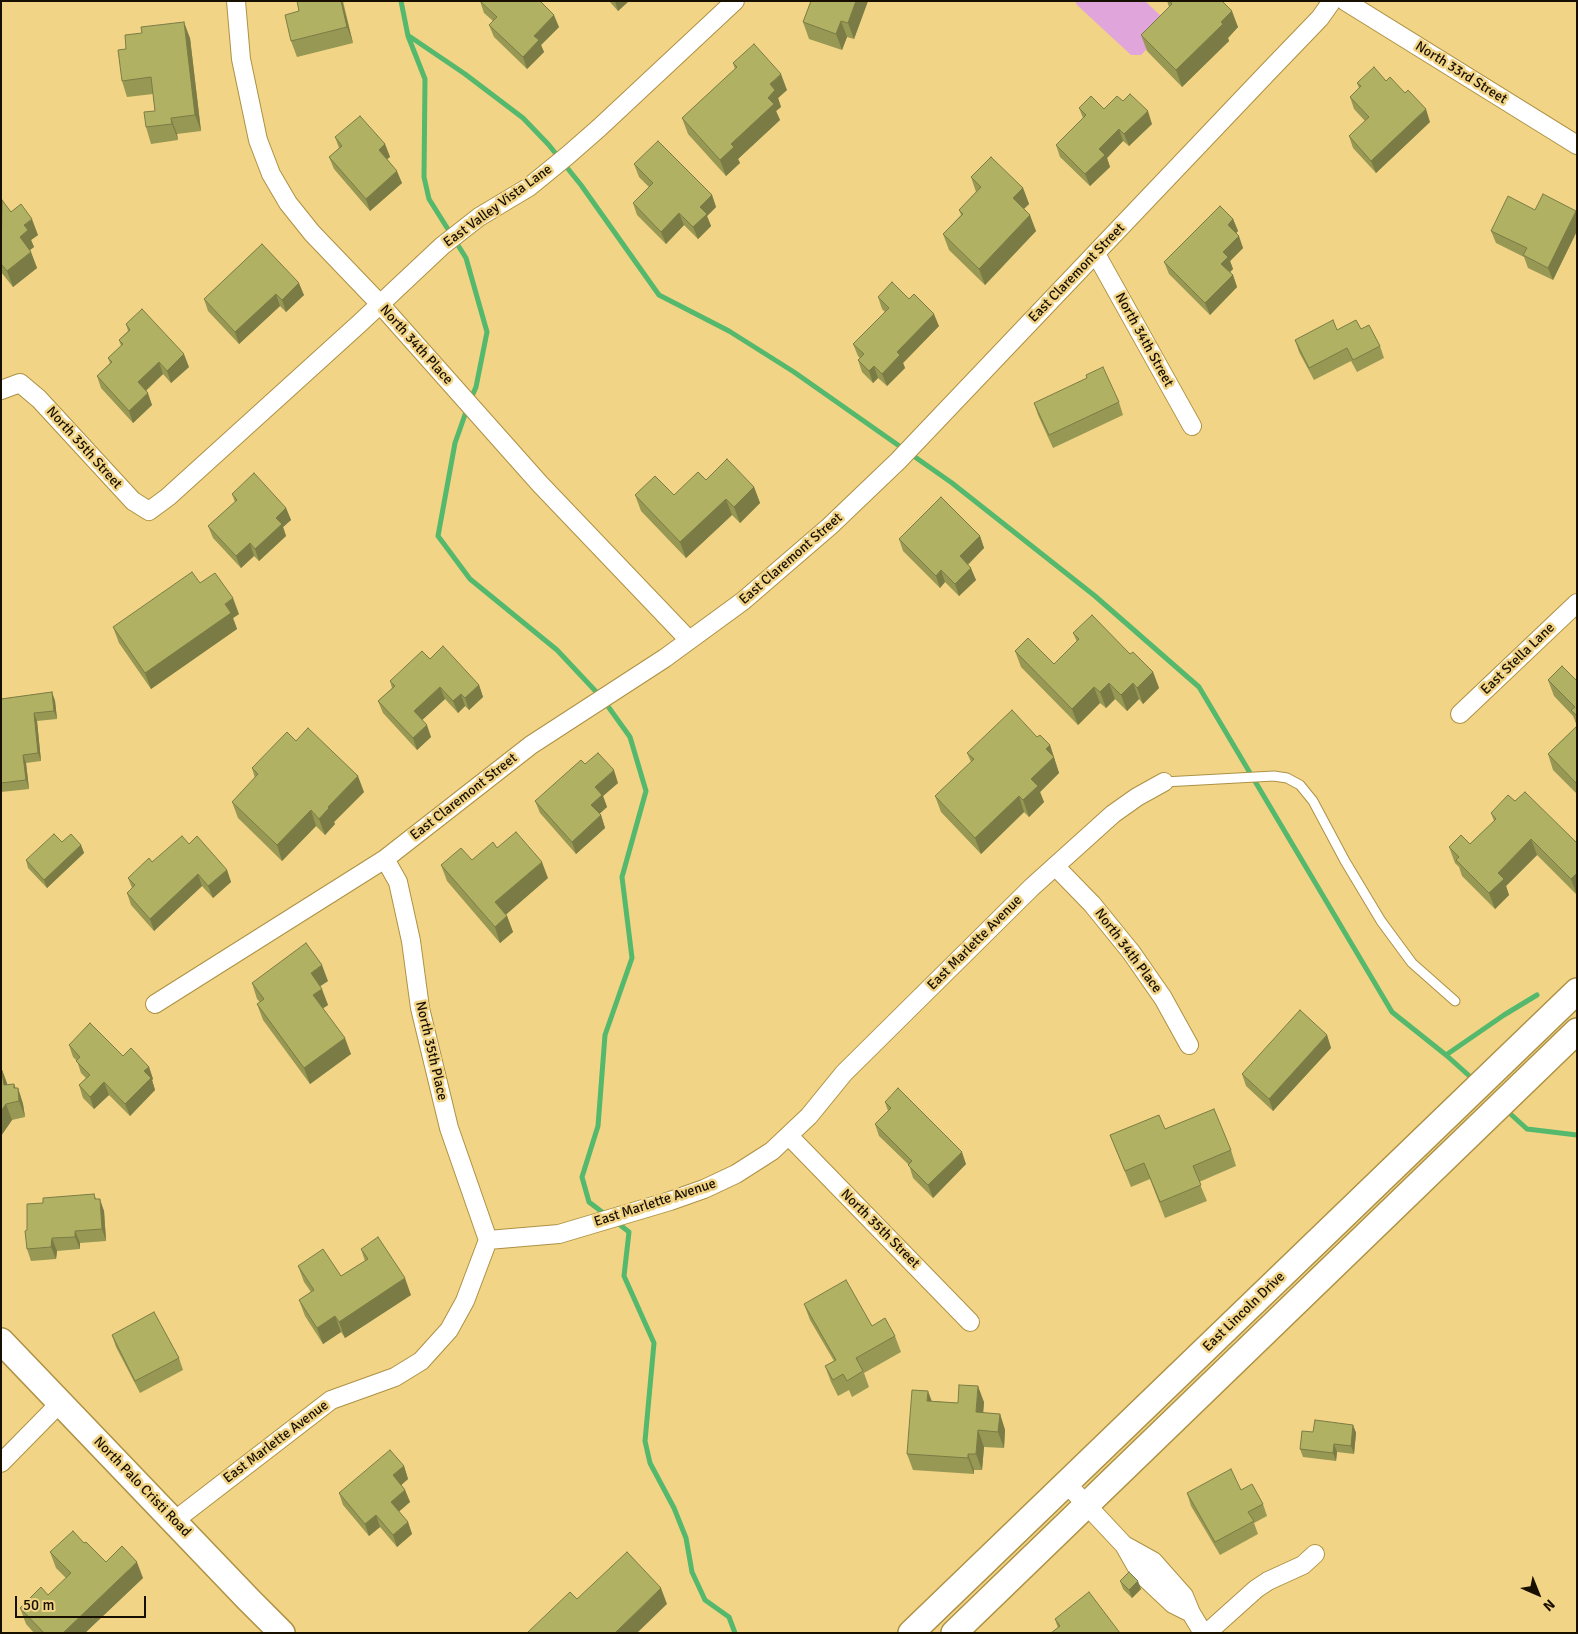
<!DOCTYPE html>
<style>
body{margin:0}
#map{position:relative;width:1578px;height:1634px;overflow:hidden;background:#f2d486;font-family:Signika,sans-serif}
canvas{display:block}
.frame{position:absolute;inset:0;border:2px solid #170f00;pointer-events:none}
.north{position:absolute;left:1513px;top:1569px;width:50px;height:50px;-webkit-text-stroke:4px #f2d486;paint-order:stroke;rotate:136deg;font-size:14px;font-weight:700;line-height:20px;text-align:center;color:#170f00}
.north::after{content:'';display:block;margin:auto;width:18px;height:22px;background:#170f00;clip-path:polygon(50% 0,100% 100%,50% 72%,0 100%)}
.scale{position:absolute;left:15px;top:1596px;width:131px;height:22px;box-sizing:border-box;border:2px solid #170f00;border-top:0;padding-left:6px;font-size:15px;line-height:18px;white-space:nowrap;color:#170f00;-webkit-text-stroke:4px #f2d486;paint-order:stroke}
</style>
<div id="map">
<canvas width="1578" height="1634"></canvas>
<div class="frame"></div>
<div class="north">N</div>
<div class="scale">50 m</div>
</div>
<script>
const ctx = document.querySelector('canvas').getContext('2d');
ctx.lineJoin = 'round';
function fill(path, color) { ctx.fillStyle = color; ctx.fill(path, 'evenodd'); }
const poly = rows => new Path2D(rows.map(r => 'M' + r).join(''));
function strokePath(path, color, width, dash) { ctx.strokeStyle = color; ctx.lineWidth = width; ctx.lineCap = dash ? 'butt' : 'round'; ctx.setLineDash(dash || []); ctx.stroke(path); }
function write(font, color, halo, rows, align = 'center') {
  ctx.font = font + ' Signika,sans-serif'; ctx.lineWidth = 5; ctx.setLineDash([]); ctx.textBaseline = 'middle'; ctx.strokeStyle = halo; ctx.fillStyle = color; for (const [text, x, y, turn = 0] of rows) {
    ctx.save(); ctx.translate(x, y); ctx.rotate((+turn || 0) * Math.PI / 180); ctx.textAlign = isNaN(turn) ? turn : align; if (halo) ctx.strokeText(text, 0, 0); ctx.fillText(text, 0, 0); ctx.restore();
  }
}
fill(poly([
 [1075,1,1145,1,1165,20,1165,30,1141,55,1131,55,1077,5]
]), '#e0a5db');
strokePath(poly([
 [401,1,408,36,425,79,424,177,429,199,466,258,487,332,476,387,470,401],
 [409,36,465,74,523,118,548,144,581,185,659,295,729,331,794,372,952,483,1095,596,1199,687,1392,1012,1446,1055,1475,1081],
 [467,409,455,443,438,536,470,579,557,650,602,698,630,737,646,791,622,877,632,958,605,1035,598,1126,582,1177,589,1202,606,1215],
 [1446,1055,1504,1015,1537,995],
 [1505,1109,1527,1129,1577,1135],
 [615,1221,629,1232,624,1276,654,1343,645,1441,650,1463,674,1508,686,1538,692,1572,705,1600,729,1617,735,1633]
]), '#54b86d', 5);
const lane = poly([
 [1164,782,1274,776,1287,778,1300,785,1313,801,1345,861,1381,921,1412,963,1455,1001]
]);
const street = poly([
 [236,1,241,59,258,140,271,174,288,203,312,233,380,304,540,484,689,640],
 [1345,1,1577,145],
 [1096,254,1192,426],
 [1,390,20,383,39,399,133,501,149,511,168,497,360,323,442,246,479,217,529,187,567,156,599,128,735,1],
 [1460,714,1577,603],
 [385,859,398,882,411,941,420,1008,449,1128,488,1240],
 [1055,866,1092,904,1131,952,1163,998,1189,1045],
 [155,1004,385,859,531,745,665,658,743,601,830,526,898,461,1269,71,1320,18,1332,1],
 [789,1136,970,1322],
 [1,1463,61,1402],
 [1066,1483,1124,1545,1140,1573,1173,1604,1191,1613],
 [174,1521,331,1400,395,1377,421,1361,449,1330,465,1301,488,1240,559,1234,670,1201,704,1189,736,1174,772,1151,809,1116,844,1073,1032,887,1113,814,1137,797,1164,782],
 [1126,1546,1153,1561,1184,1596,1191,1613,1203,1633],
 [1207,1633,1256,1589,1268,1581,1303,1565,1315,1554]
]);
const secondary = poly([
 [1,1341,249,1600,282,1633],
 [911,1633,1577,991],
 [954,1633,1577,1031]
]);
strokePath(lane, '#ad9144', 11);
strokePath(street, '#ad9144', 20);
strokePath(secondary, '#ad9144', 28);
strokePath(lane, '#fff', 9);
strokePath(street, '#fff', 18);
strokePath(secondary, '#fff', 25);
fill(poly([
 [297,1,343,1,353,43,297,57,291,41,299,11],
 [480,1,559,27,541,45,544,52,527,69,494,37,489,25,493,21,484,13],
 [609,1,629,1,618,11],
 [811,1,868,1,854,39,847,37,842,50,809,39,803,22],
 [1167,1,1222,1,1238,27,1228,38,1229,41,1182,87,1147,51,1141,35,1169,7],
 [190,38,201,131,177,134,178,140,151,144,146,127,155,111,153,94,127,97,122,81],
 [733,63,787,90,778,98,781,107,776,111,780,120,738,159,740,163,726,176,688,134,682,118,735,69],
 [1386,81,1430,122,1376,173,1353,148,1349,136,1365,121,1354,109,1350,97,1359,88,1357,83],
 [1123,101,1152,124,1129,146,1123,141,1107,158,1110,167,1090,186,1060,157,1056,145,1083,118,1079,108,1104,109],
 [335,137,385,144,390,157,387,159,402,183,370,211,334,169,329,157,339,148],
 [634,164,712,195,716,207,707,216,711,226,698,239,684,225,666,244,637,215,633,203,649,187,639,177],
 [971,177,1023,188,1029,204,1024,209,1036,231,985,285,949,250,943,234,961,215,959,210,976,192],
 [1,201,11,212,38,235,31,240,34,247,30,250,37,268,13,287,1,272],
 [1535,210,1576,211,1577,231,1553,280,1528,268,1524,257,1496,243,1491,231],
 [1233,219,1238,231,1236,233,1243,248,1230,261,1233,269,1230,272,1233,275,1237,287,1210,315,1169,274,1164,262],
 [262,244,304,295,286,312,280,306,239,344,208,311,204,299],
 [878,297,909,299,939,326,903,363,905,368,887,386,878,378,873,383,862,372,858,360,860,358,858,356,853,344,885,312,882,309],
 [126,324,189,367,171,383,163,374,146,391,152,405,133,423,101,388,97,376,110,363,108,358,121,346,119,340,128,331],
 [1361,329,1380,346,1384,358,1357,372,1351,361,1314,380,1299,352,1295,340,1337,330],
 [1119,402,1123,415,1053,448,1038,415,1034,403],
 [706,480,754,487,760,503,740,523,732,515,686,558,641,511,635,495,674,495],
 [232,494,286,508,291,520,283,527,286,536,259,561,254,556,241,568,213,538,208,526,235,502],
 [980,536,984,548,968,565,976,580,959,596,945,582,940,588,903,551,899,539],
 [239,614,233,618,237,629,151,689,119,643,113,627],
 [1073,633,1153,672,1159,688,1143,704,1139,699,1127,711,1115,699,1106,708,1100,703,1078,725,1021,667,1015,651,1054,664,1077,642],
 [430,659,479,685,483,697,469,710,465,706,458,713,445,699,422,720,431,737,417,750,383,713,378,701,392,688,390,681],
 [1548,680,1577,681,1577,726,1573,716,1554,696],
 [52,692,55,701,57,719,37,721,41,761,26,763,29,789,1,792,1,699],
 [1577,726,1577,794,1553,770,1548,754],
 [1037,737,1050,745,1059,773,1040,792,1044,802,1029,817,1024,812,981,854,941,812,935,796,971,762,967,753],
 [296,741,364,792,334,822,335,824,325,835,316,826,282,861,238,818,232,802,255,778,252,768],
 [585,764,618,783,603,796,607,807,599,814,601,815,605,828,576,854,540,813,535,801],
 [1515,801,1577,843,1577,895,1537,855,1506,886,1509,895,1495,909,1462,876,1459,867,1455,863,1449,847,1470,844,1494,821,1491,813],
 [62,842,81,845,84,853,47,888,28,868,26,860],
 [189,844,227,870,231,882,213,898,202,886,154,931,131,905,127,893,132,888,128,878,152,862],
 [497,848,548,878,505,915,507,916,513,932,500,943,447,881,441,865,472,860],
 [328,981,320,986,328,1005,323,1008,351,1054,310,1084,263,1020,257,1004,260,1002,257,999,252,983],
 [1327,1035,1331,1048,1273,1111,1246,1086,1242,1074],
 [69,1045,123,1056,149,1067,153,1079,152,1080,155,1090,130,1116,109,1095,94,1109,83,1098,79,1085,86,1078,81,1073,77,1061,73,1057],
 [1,1067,7,1085,14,1084,15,1088,18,1088,23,1104,25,1117,12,1120,1,1136],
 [885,1102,966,1164,933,1198,913,1178,909,1165,879,1136,875,1124,888,1111],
 [1165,1129,1231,1150,1236,1166,1199,1182,1207,1201,1165,1218,1150,1179,1131,1187,1110,1135],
 [94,1194,96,1199,104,1211,106,1241,80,1243,80,1249,57,1251,56,1259,31,1261,27,1249,27,1230,43,1203],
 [361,1249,411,1295,345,1338,341,1332,323,1344,305,1316,299,1300,311,1292,304,1282,298,1266,341,1276,365,1261],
 [804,1304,872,1326,895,1336,901,1352,864,1373,869,1387,852,1397,849,1390,838,1396,831,1382,825,1366,834,1361,810,1320],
 [112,1335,179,1358,183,1370,140,1393,116,1347],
 [931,1401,958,1403,984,1402,983,1413,1000,1414,1005,1430,1004,1448,984,1447,982,1470,974,1470,974,1474,913,1470,907,1454],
 [1353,1425,1356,1433,1354,1454,1337,1452,1336,1461,1303,1457,1300,1449,1313,1432],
 [404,1466,408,1479,401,1485,405,1490,410,1502,398,1512,408,1522,412,1534,397,1547,380,1527,369,1536,343,1505,339,1493],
 [1241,1490,1263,1504,1267,1516,1254,1523,1258,1534,1220,1555,1191,1506,1187,1493],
 [84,1543,106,1562,143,1578,85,1633,34,1633,26,1624,20,1608,48,1595,66,1578,56,1568,50,1552],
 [1120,1581,1141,1589,1132,1598,1123,1589],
 [1055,1619,1120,1633,1058,1628]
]), '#979854');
fill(poly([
 [341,1,342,1,353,43,347,27],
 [615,1,629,1,618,11],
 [856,1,868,1,854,39,848,23],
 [1232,11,1238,27,1228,38,1229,41,1182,87,1176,70],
 [554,15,559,27,541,45,544,52,527,69,523,57,534,36],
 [841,21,847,37,842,50,836,34],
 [184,22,190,38,201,131,195,115],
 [781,74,787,90,778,98,781,107,776,111,780,120,738,159,740,163,726,176,720,160,731,144,768,98,770,84],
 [1426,109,1430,122,1376,173,1371,161],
 [1148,111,1152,124,1129,146,1124,134],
 [171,118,177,134,178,140,172,124],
 [1119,129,1123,141,1107,158,1110,167,1090,186,1085,174,1099,149],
 [385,144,390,157,383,162,379,150],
 [397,171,402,183,370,211,366,199],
 [1023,188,1029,204,1018,214,1013,198],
 [712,195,716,207,707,216,711,226,698,239,693,227,700,207],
 [1576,211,1577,231,1553,280,1548,268],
 [679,213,684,225,666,244,661,232],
 [1030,215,1036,231,985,285,979,269],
 [32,219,38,235,31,240,34,247,26,253,20,237,24,225],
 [1233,219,1238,231,1232,237,1228,225],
 [1239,236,1243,248,1230,261,1233,269,1226,276,1221,264,1223,252],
 [31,252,37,268,13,287,7,271],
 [1233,275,1237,287,1210,315,1205,303],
 [299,283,304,295,286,312,282,300],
 [276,294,280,306,239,344,235,332],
 [934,314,939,326,903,363,905,368,887,386,882,374,897,352],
 [184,354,189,367,171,383,167,371],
 [159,362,163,374,142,394,138,382],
 [874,366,878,378,873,383,869,371],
 [148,393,152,405,133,423,129,411],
 [754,487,760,503,740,523,734,507],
 [726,499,732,515,686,558,680,542],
 [286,508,291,520,283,527,286,536,259,561,255,549,276,518],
 [980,536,984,548,964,568,960,556],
 [250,543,254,556,241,568,236,556],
 [971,568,976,580,959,596,955,584],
 [941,570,945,582,940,588,936,576],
 [233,598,239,614,233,618,237,629,151,689,145,673,225,604],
 [1153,672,1159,688,1143,704,1137,688],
 [1109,683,1115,699,1106,708,1100,692],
 [1133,683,1139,699,1127,711,1121,695],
 [479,685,483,697,469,710,465,698],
 [440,687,445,699,419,723,414,711],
 [1094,687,1100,703,1078,725,1072,709],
 [52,692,55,701,57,719,54,711],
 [461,694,465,706,458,713,453,701],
 [34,713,37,721,41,761,38,753],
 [427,725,431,737,417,750,413,738],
 [1050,745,1059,773,1040,792,1044,802,1029,817,1023,800,1031,779,1046,749],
 [23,755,26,763,29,789,26,780],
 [614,770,618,783,603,796,607,807,596,817,591,805,595,787],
 [358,776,364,792,334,822,335,824,325,835,319,819,328,807],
 [1019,796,1024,812,981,854,975,838],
 [311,810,316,826,282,861,277,845],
 [601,815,605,828,576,854,572,842],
 [1531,839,1537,855,1506,886,1509,895,1495,909,1489,893,1498,873],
 [81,845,84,853,47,888,44,880],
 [542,862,548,878,501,919,495,902],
 [227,870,231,882,213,898,208,886],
 [1577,873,1577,895,1571,879],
 [198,874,202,886,154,931,150,919],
 [507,916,513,932,500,943,495,927],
 [322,965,328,981,316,989,311,973],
 [322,989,328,1005,319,1011,313,995],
 [1327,1035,1331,1048,1273,1111,1269,1099],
 [345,1038,351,1054,310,1084,304,1068],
 [1,1067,7,1083,10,1101,4,1085],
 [149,1067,153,1079,152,1080,155,1090,130,1116,125,1104,144,1071],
 [104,1082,109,1095,94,1109,90,1097],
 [14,1084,19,1097,18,1088,23,1104,25,1117,14,1088],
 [6,1104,12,1120,1,1136,1,1111],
 [962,1152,966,1164,933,1198,928,1185],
 [100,1199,104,1211,106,1241,102,1229],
 [75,1231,80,1243,80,1249,75,1237],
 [52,1238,57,1251,56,1259,51,1247],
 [405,1278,411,1295,345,1338,339,1322],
 [335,1316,341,1332,323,1344,317,1328],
 [978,1386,984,1402,982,1428,976,1412],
 [928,1391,934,1407,927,1401],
 [1000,1414,1005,1430,1004,1448,998,1432],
 [1353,1425,1356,1433,1354,1454,1351,1446],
 [978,1430,984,1447,982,1470,976,1454],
 [1334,1444,1337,1452,1336,1461,1333,1453],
 [968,1454,974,1470,974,1474,968,1458],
 [404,1466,408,1479,398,1488,393,1475],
 [405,1490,410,1502,395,1515,391,1502],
 [376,1515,380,1527,369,1536,365,1524],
 [408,1522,412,1534,397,1547,393,1535],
 [137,1562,143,1578,85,1633,63,1633],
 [1138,1581,1141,1589,1132,1598,1129,1590],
 [661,1588,667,1604,637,1633,615,1633]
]), '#7b7c45');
const building = poly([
 [297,1,341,1,347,27,291,41,285,15,299,11,297,1],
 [480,1,540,1,554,15,534,36,539,40,523,57,489,25,497,17,480,1],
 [811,1,856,1,848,23,841,21,836,34,803,22,811,1],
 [1170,1,1222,1,1232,11,1221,22,1223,24,1176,70,1141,35,1172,4,1170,1],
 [184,22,195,115,171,118,172,124,146,127,144,112,155,111,151,77,122,81,118,50,126,49,125,35,142,33,141,27,184,22],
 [754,44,781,74,770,84,775,90,768,98,774,104,731,144,734,147,720,160,682,118,737,67,733,63,754,44],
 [1374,67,1386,81,1390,77,1405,93,1408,90,1426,109,1371,161,1349,136,1369,117,1350,97,1361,86,1357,83,1374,67],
 [1130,94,1148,111,1124,134,1119,129,1099,149,1105,155,1085,174,1056,145,1086,115,1079,108,1091,96,1104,109,1117,96,1123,101,1130,94],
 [360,116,385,144,379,150,397,171,366,199,329,157,342,146,335,137,360,116],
 [658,141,712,195,700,207,707,214,693,227,679,213,661,232,633,203,653,183,634,164,658,141],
 [991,157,1023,188,1013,198,1030,215,979,269,943,234,963,214,959,210,981,187,971,177,991,157],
 [1543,194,1576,211,1548,268,1523,255,1527,248,1491,231,1508,196,1535,210,1543,194],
 [2,200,11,212,21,204,32,219,24,225,28,230,20,237,31,252,7,271,1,264,2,200],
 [1220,206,1233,219,1228,225,1239,236,1223,252,1228,257,1221,264,1233,275,1205,303,1164,262,1220,206],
 [262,244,299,283,282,300,276,294,235,332,204,299,262,244],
 [892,282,909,299,914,294,934,314,897,352,900,355,882,374,874,366,869,371,858,360,864,354,853,344,889,308,878,297,892,282],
 [142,309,184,354,167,371,159,362,138,382,148,393,129,411,97,376,112,362,108,358,123,344,119,340,130,330,126,324,142,309],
 [1333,320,1337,330,1356,320,1361,329,1369,325,1380,346,1353,360,1347,348,1309,368,1295,340,1333,320],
 [1103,367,1119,402,1049,435,1034,403,1087,378,1086,375,1103,367],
 [727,459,754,487,734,507,726,499,680,542,635,495,655,476,674,495,698,472,706,480,727,459],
 [254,473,286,508,276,518,282,524,255,549,250,543,236,556,208,526,237,500,232,494,254,473],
 [941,497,980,536,960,556,971,568,955,584,941,570,936,576,899,539,941,497],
 [192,572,200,583,215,573,233,598,225,604,231,613,145,673,113,627,192,572],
 [1092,615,1130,654,1133,652,1153,672,1137,688,1133,683,1121,695,1109,683,1100,692,1094,687,1072,709,1015,651,1028,638,1054,664,1079,639,1073,633,1092,615],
 [443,646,479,685,465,698,461,694,453,701,440,687,414,711,427,725,413,738,378,701,395,686,390,681,422,651,430,659,443,646],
 [1562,666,1577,681,1577,716,1571,710,1575,707,1548,680,1562,666],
 [52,692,54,711,34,713,38,753,23,755,26,780,1,783,1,699,52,692],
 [1012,710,1037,737,1040,735,1050,745,1046,749,1054,757,1031,779,1038,786,1023,800,1019,796,975,838,935,796,974,759,967,753,1012,710],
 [1577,726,1577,784,1548,754,1577,726],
 [308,728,358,776,328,807,329,808,319,819,311,810,277,845,232,802,258,774,252,768,287,732,296,741,308,728],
 [598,753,614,770,595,787,602,795,591,805,601,815,572,842,535,801,581,760,585,764,598,753],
 [1525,792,1577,843,1577,873,1571,879,1531,839,1498,873,1504,879,1489,893,1456,860,1459,857,1449,847,1461,835,1470,844,1496,819,1491,813,1508,795,1515,801,1525,792],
 [516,832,542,862,495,902,507,916,495,927,441,865,461,848,472,860,493,842,497,848,516,832],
 [54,834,62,842,71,834,81,845,44,880,26,860,54,834],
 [182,836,189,844,197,836,227,870,208,886,198,874,150,919,127,893,135,885,128,878,149,858,152,862,182,836],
 [306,943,322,965,311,973,322,989,313,995,345,1038,304,1068,257,1004,264,999,252,983,306,943],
 [1300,1010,1327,1035,1269,1099,1242,1074,1300,1010],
 [90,1023,123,1056,131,1048,149,1067,144,1071,151,1078,125,1104,104,1082,90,1097,79,1085,90,1075,76,1061,80,1057,69,1045,90,1023],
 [1,1067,4,1085,14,1084,14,1088,18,1088,19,1101,6,1104,1,1111,1,1067],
 [898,1088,962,1152,928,1185,908,1165,912,1161,875,1124,891,1108,885,1102,898,1088],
 [1214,1109,1231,1150,1193,1166,1201,1185,1160,1202,1144,1163,1125,1171,1110,1135,1159,1115,1165,1129,1214,1109],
 [94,1194,95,1199,100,1199,102,1229,75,1231,75,1237,52,1238,51,1247,27,1249,25,1231,27,1230,27,1204,43,1203,43,1198,94,1194],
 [378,1237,405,1278,339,1322,335,1316,317,1328,299,1300,314,1290,298,1266,323,1249,341,1276,368,1259,361,1249,378,1237],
 [846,1280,872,1326,885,1318,895,1336,856,1358,863,1371,847,1381,843,1374,833,1380,825,1366,836,1360,804,1304,846,1280],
 [154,1312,179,1358,135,1381,112,1335,154,1312],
 [959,1385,978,1386,976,1412,1000,1414,998,1432,978,1430,976,1454,968,1454,968,1458,907,1454,912,1390,928,1391,927,1401,958,1403,959,1385],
 [1315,1420,1353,1425,1351,1446,1334,1444,1333,1453,1300,1449,1302,1431,1313,1432,1315,1420],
 [390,1450,404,1466,393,1475,405,1490,391,1502,408,1522,393,1535,376,1515,365,1524,339,1493,390,1450],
 [1231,1469,1241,1490,1252,1484,1263,1504,1248,1512,1254,1521,1215,1542,1187,1493,1231,1469],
 [73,1531,84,1543,86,1542,106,1562,122,1546,137,1562,63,1633,44,1633,20,1608,41,1587,48,1595,71,1573,50,1552,73,1531],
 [627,1552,661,1588,615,1633,527,1633,570,1592,577,1599,627,1552],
 [1129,1572,1138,1581,1129,1590,1120,1581,1129,1572],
 [1089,1592,1120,1633,1051,1633,1060,1626,1055,1619,1089,1592]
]);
fill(building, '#b0b162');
strokePath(building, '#7b7c45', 1);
write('14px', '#170f00', '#f2d486', [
 ["North 33rd Street",1461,73,32],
 ["East Valley Vista Lane",498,206,-36],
 ["East Claremont Street",1077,273,-46],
 ["North 34th Street",1144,340,61],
 ["North 34th Place",416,345,48],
 ["North 35th Street",84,448,48],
 ["East Claremont Street",791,559,-41],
 ["East Stella Lane",1518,659,-44],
 ["East Claremont Street",464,797,-38],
 ["East Marlette Avenue",975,943,-45],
 ["North 34th Place",1128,951,53],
 ["North 35th Place",431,1051,77],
 ["East Marlette Avenue",655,1203,-18],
 ["North 35th Street",880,1229,45],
 ["East Lincoln Drive",1244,1312,-44],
 ["East Marlette Avenue",276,1442,-37],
 ["North Palo Cristi Road",142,1487,46]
]);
</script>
